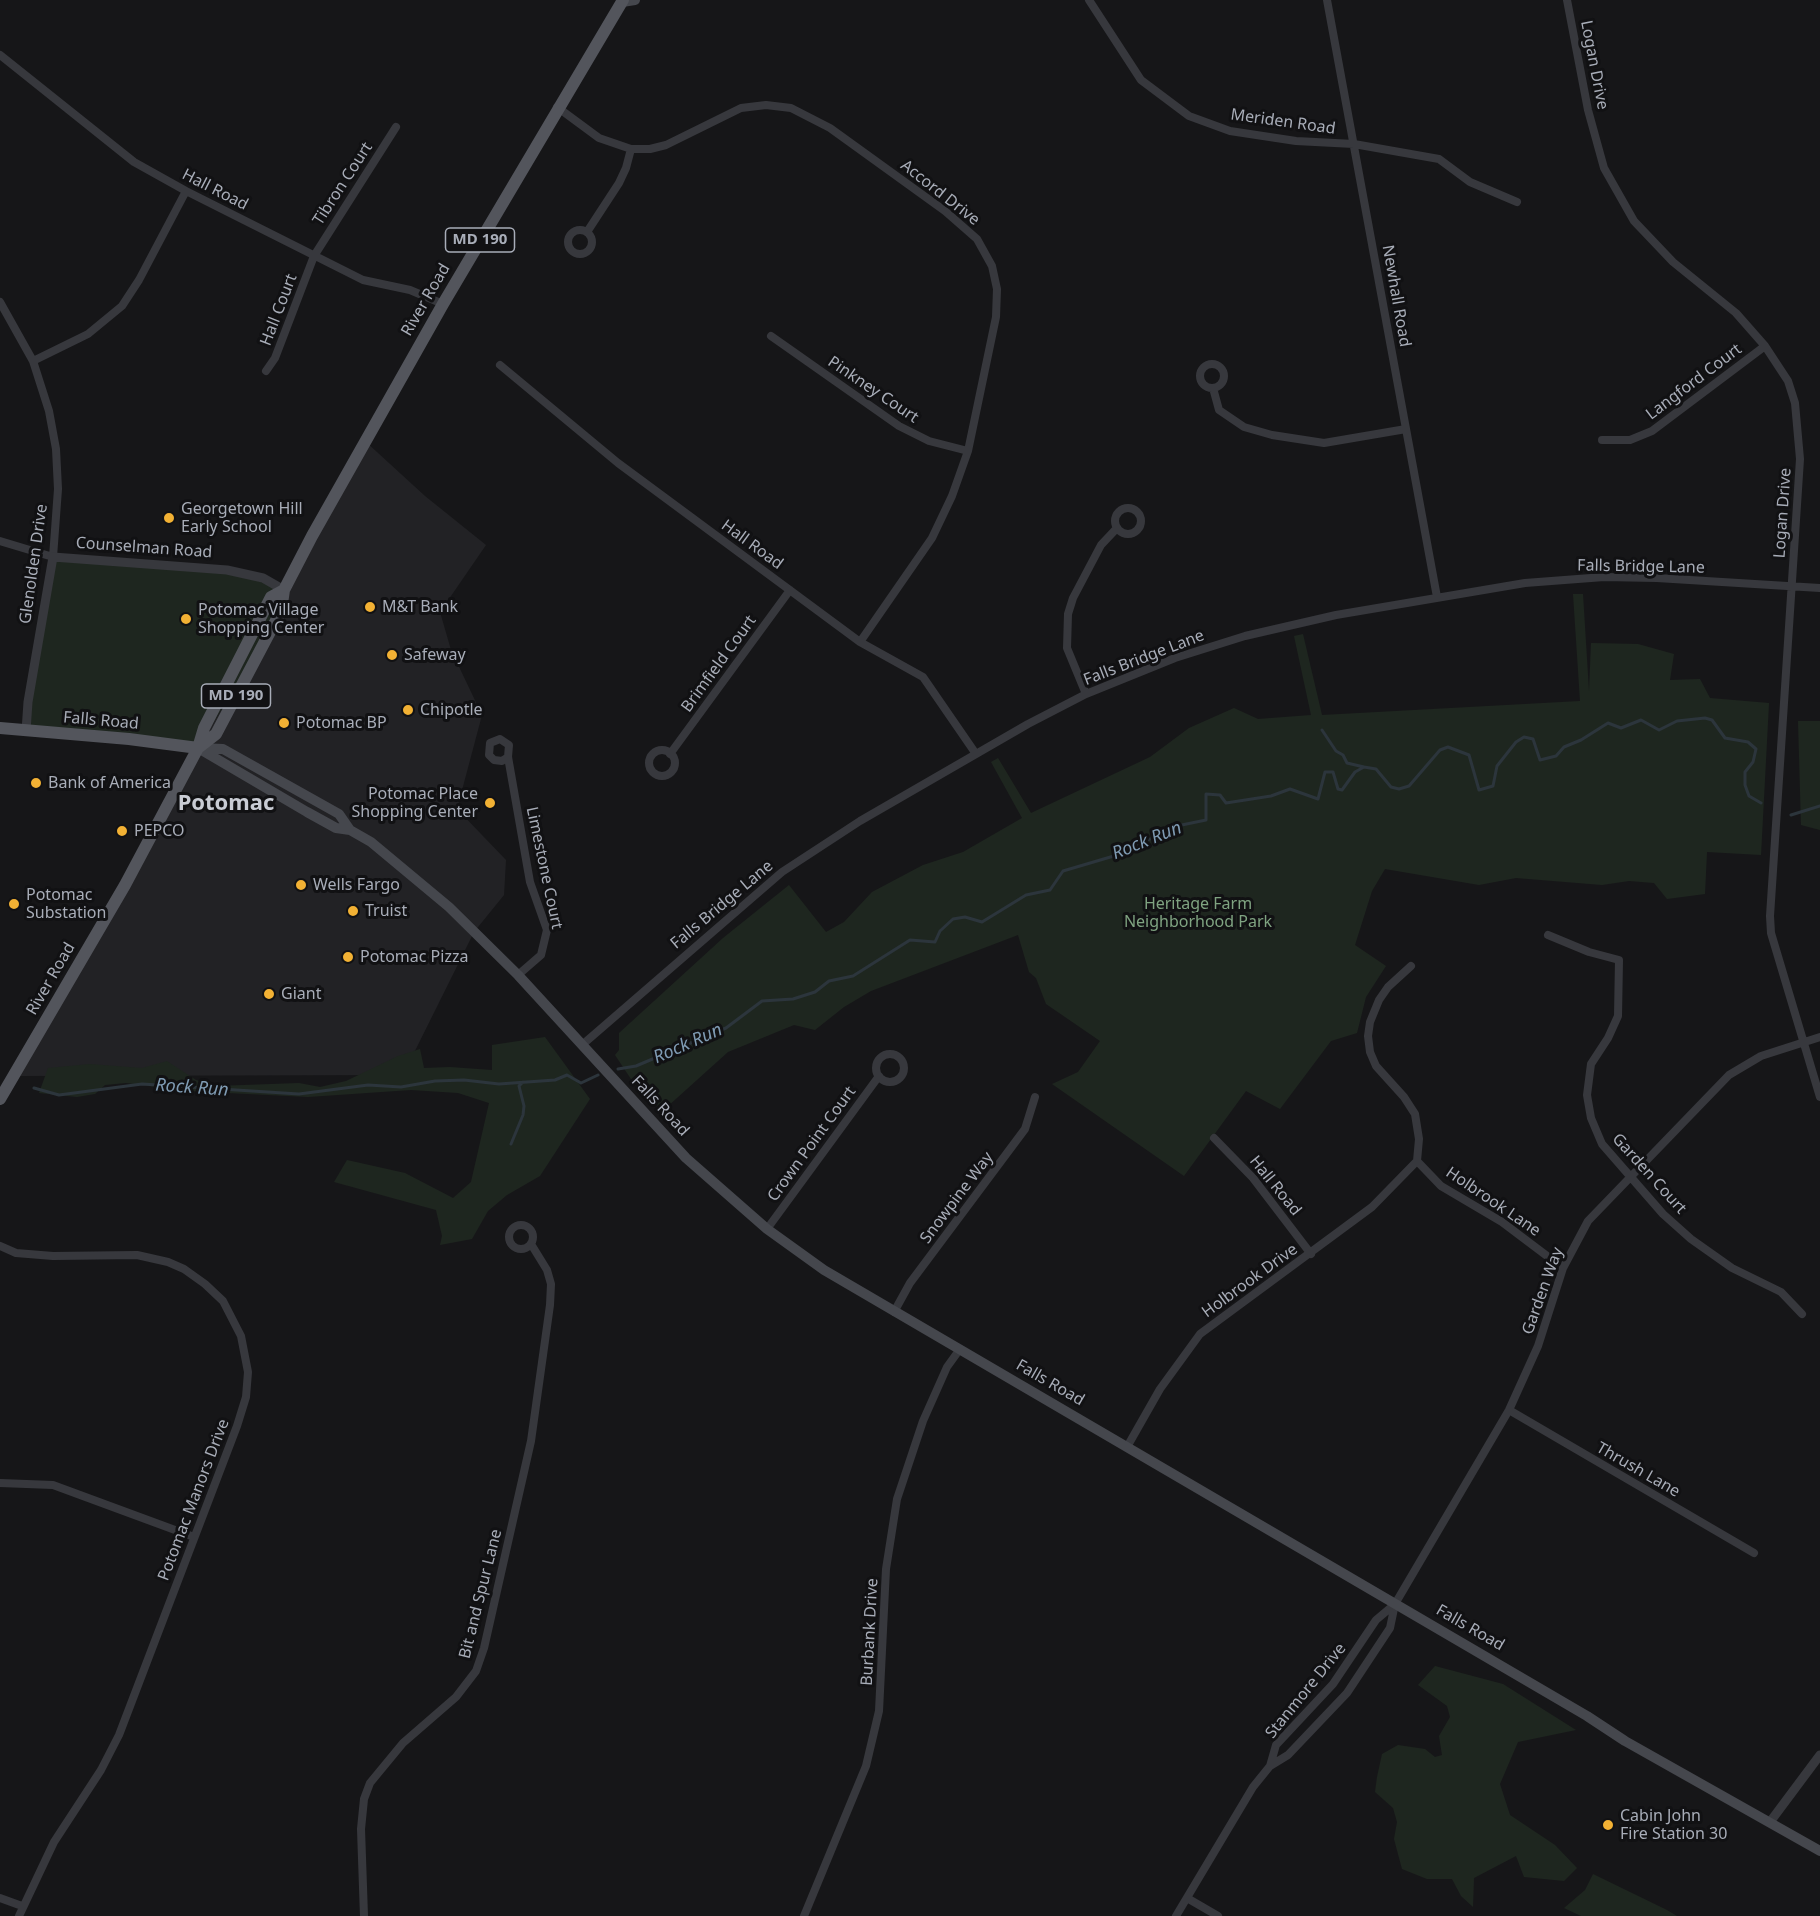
<!DOCTYPE html>
<style>
body{margin:0}
canvas{display:block;background:#161618}
</style>
<canvas width="1820" height="1916"></canvas>
<script>
const ctx = document.querySelector('canvas').getContext('2d');
ctx.lineJoin = 'round';
function fill(path, color) { ctx.fillStyle = color; ctx.fill(path, 'evenodd'); }
const poly = rows => new Path2D(rows.map(r => 'M' + r).join(''));
function strokePath(path, color, width, dash) { ctx.strokeStyle = color; ctx.lineWidth = width; ctx.lineCap = dash ? 'butt' : 'round'; ctx.setLineDash(dash || []); ctx.stroke(path); }
function write(font, color, halo, rows, align = 'center') {
  ctx.font = font + ' "Noto Sans",sans-serif'; ctx.lineWidth = 6; ctx.setLineDash([]); ctx.textBaseline = 'middle'; ctx.strokeStyle = halo; ctx.fillStyle = color; for (const [text, x, y, turn = 0] of rows) {
    ctx.save(); ctx.translate(x, y); ctx.rotate((+turn || 0) * Math.PI / 180); ctx.textAlign = isNaN(turn) ? turn : align; if (halo) ctx.strokeText(text, 0, 0); ctx.fillText(text, 0, 0); ctx.restore();
  }
}
fill(poly([
 [366,442,425,496,486,545,440,612,451,650,482,715,457,809,506,860,504,895,474,932,403,1075,13,1076,198,748,281,611,284,589]
]), '#222225');
fill(poly([
 [53,557,227,570,284,590,281,611,198,748,26,731],
 [1573,594,1583,594,1589,691,1591,643,1638,644,1674,654,1670,680,1700,679,1710,698,1769,703,1761,855,1707,852,1705,894,1667,899,1654,883,1629,881,1602,885,1516,878,1479,885,1385,869,1372,891,1355,945,1386,966,1366,997,1357,1033,1331,1041,1280,1109,1246,1091,1184,1176,1052,1084,1078,1072,1100,1041,1046,1004,1036,978,1029,972,1018,935,871,991,844,1007,815,1030,794,1025,728,1052,667,1107,664,1103,658,1108,637,1088,615,1055,619,1050,619,1033,723,938,789,885,826,932,844,922,872,892,923,865,963,852,1022,818,991,762,998,758,1031,813,1150,757,1189,728,1234,708,1258,719,1311,715,1294,636,1303,634,1322,715,1580,701],
 [1798,721,1820,721,1820,830,1801,825],
 [545,1037,590,1099,540,1176,507,1195,488,1211,472,1239,440,1245,442,1236,436,1210,334,1182,347,1160,405,1173,453,1198,471,1182,489,1103,458,1093,411,1090,308,1097,187,1091,126,1083,105,1085,95,1094,77,1097,39,1093,48,1068,90,1064,142,1068,167,1061,196,1080,216,1086,299,1083,320,1087,346,1081,398,1056,420,1049,424,1068,450,1067,492,1070,492,1045],
 [1435,1666,1503,1684,1576,1730,1518,1742,1500,1784,1510,1815,1555,1845,1577,1868,1564,1881,1524,1877,1516,1856,1474,1878,1473,1907,1461,1896,1452,1879,1427,1879,1402,1869,1394,1839,1397,1822,1393,1808,1375,1792,1377,1777,1382,1754,1398,1745,1425,1749,1435,1757,1442,1755,1439,1736,1450,1717,1447,1706,1418,1685],
 [1593,1874,1667,1910,1677,1916,1581,1916,1564,1908,1585,1890]
]), '#1e261f');
strokePath(poly([
 [1322,730,1336,751,1343,755,1347,763,1364,767],
 [1791,815,1820,806],
 [618,1069,636,1066,726,1028,762,1001,793,999,815,992,829,981,853,976,910,940,935,942,940,931,953,919,965,917,982,922,1026,895,1050,890,1063,871,1124,853,1172,827,1206,820,1206,794,1220,795,1226,803,1271,796,1290,789,1318,799,1325,772,1333,772,1338,789,1342,790,1355,772,1364,767,1376,769,1391,787,1399,789,1409,786,1440,750,1448,747,1469,755,1479,790,1493,786,1497,766,1516,742,1524,737,1533,739,1540,760,1556,756,1564,747,1581,740,1608,723,1621,728,1641,720,1659,730,1677,721,1705,718,1712,720,1725,738,1748,742,1756,749,1753,762,1745,772,1745,785,1749,796,1761,803],
 [34,1088,59,1095,142,1084,299,1094,368,1085,401,1087,435,1081,464,1080,499,1084,555,1080,567,1075,581,1083,598,1075],
 [511,1144,523,1115,524,1106,519,1086,523,1082]
]), '#2c353c', 3);
strokePath(poly([
 [1089,0,1141,80,1189,116,1230,131,1296,141,1354,144,1439,159,1470,182,1517,202],
 [1327,0,1437,597],
 [1567,0,1588,110,1604,168,1634,221,1673,262,1736,313,1765,346,1788,381,1795,403,1800,459,1770,916,1771,933,1820,1097],
 [0,55,134,162,186,191,363,280,410,290,443,304],
 [557,107,599,138,631,149,650,149,666,145,741,108,766,105,791,108,830,128,945,211,977,239,992,266,997,289,996,317,968,451,952,496,932,538,860,642],
 '568 242a12 12 0 1 1 24 0a12 12 0 1 1-24 0Z',
 [587,232,619,183,626,168,631,149],
 [0,302,33,361,49,411,56,449,58,489,53,557,0,541],
 [771,336,899,426,929,441,968,451],
 [33,361,88,334,122,306,139,280,186,191],
 '1200 376a12 12 0 1 1 24 0a12 12 0 1 1-24 0Z',
 [500,365,618,463,860,642,923,677,976,754],
 [266,371,275,358,314,256,396,127],
 [1213,388,1219,410,1244,427,1272,435,1324,443,1406,429],
 [1602,440,1630,440,1652,431,1765,346],
 '1115 521a13 13 0 1 1 26 0a13 13 0 1 1-26 0Z',
 [1086,694,1067,648,1068,614,1073,598,1101,545,1117,528],
 '649 763a13 13 0 1 1 26 0a13 13 0 1 1-26 0Z',
 [670,754,790,590],
 [508,757,502,761,494,760,489,755,490,743,500,739,509,745,508,757,530,882,547,930,541,955,518,975],
 [1548,935,1589,952,1619,960,1618,1016,1608,1038,1591,1064,1587,1095,1591,1118,1602,1144,1663,1214,1691,1239,1732,1268,1781,1292,1802,1314],
 [1411,966,1388,987,1379,1000,1370,1022,1368,1036,1370,1052,1376,1066,1404,1097,1415,1114,1419,1139,1417,1161,1441,1186,1502,1222,1563,1268],
 [582,1045,782,872,860,821,1028,724,1086,694,1175,658,1245,636,1336,615,1525,583,1604,577,1657,578,1820,588],
 '876 1068a14 14 0 1 1 28 0a14 14 0 1 1-28 0Z',
 [1214,1138,1253,1178,1311,1254],
 '509 1237a12 12 0 1 1 24 0a12 12 0 1 1-24 0Z',
 [767,1229,879,1076],
 [0,1246,16,1253,53,1256,137,1255,168,1262,184,1269,205,1284,223,1301,241,1336,248,1372,246,1397,237,1426,119,1735,101,1770,54,1842,19,1916],
 [894,1312,910,1283,1025,1129,1035,1097],
 [1509,1410,1754,1553],
 [1127,1447,1160,1389,1200,1334,1372,1207,1417,1161],
 [0,1483,53,1485,194,1537],
 [1270,1766,1276,1745,1333,1684,1376,1620,1395,1604,1509,1410,1538,1346,1563,1268,1588,1221,1729,1075,1761,1056,1820,1037],
 [0,1898,22,1906],
 [1187,1898,1218,1916],
 [364,1916,361,1829,364,1799,370,1783,403,1743,456,1697,476,1671,484,1648,531,1441,550,1305,551,1284,547,1270,531,1244],
 [804,1916,866,1766,879,1711,886,1569,897,1499,923,1421,947,1367,960,1349],
 [1176,1916,1253,1787,1270,1766,1288,1755,1347,1693,1390,1628,1395,1604]
]), '#37383d', 8);
strokePath(poly([
 [26,731,28,702,53,557,227,570,263,578,284,590],
 [1770,1822,1820,1755]
]), '#37383d', 9);
strokePath(poly([
 [622,2,635,0],
 [198,748,307,812,336,828,350,830,371,842,449,907,518,975,686,1158,767,1229,824,1270,1587,1716,1625,1741,1820,1851],
 [199,748,223,749,339,814,350,830]
]), '#45474d', 10);
strokePath(poly([
 [0,728,129,739,198,748],
 [198,748,216,734,281,611,284,590,312,536,443,304,623,0],
 [0,1099,125,885,198,748,204,728,271,597,284,590]
]), '#53555c', 12);
for (const [x, y, r, color] of [
 [169,518,6,"#f2b134"],
 [370,607,6,"#f2b134"],
 [186,619,6,"#f2b134"],
 [392,655,6,"#f2b134"],
 [408,710,6,"#f2b134"],
 [284,723,6,"#f2b134"],
 [36,783,6,"#f2b134"],
 [490,803,6,"#f2b134"],
 [122,831,6,"#f2b134"],
 [301,885,6,"#f2b134"],
 [14,904,6,"#f2b134"],
 [353,911,6,"#f2b134"],
 [348,957,6,"#f2b134"],
 [269,994,6,"#f2b134"],
 [1608,1825,6,"#f2b134"]
]) { const dot = new Path2D(); dot.arc(x, y, r, 0, 2 * Math.PI); ctx.fillStyle = color; ctx.fill(dot); strokePath(dot, '#111113', 2); }
for (const [x, y, w] of [
 [480,240,69],
 [236,696,69]
]) { const box = new Path2D(); box.roundRect(x - w / 2, y - 12, w, 24, 4.5); ctx.fillStyle = '#111113'; ctx.fill(box); strokePath(box, '#a8adb8', 1.5); }
write('bold 15px', '#a8adb8', null, [
 ["MD 190",480,240],
 ["MD 190",236,696]
]);
write('16px', '#a8adb8', '#111113', [
 ["Logan Drive",1594,65,79],
 ["Meriden Road",1283,122,8],
 ["Tibron Court",343,184,-57],
 ["Hall Road",215,190,27],
 ["Accord Drive",940,193,38],
 ["Newhall Road",1396,296,80],
 ["River Road",426,300,-60],
 ["Hall Court",279,310,-69],
 ["Langford Court",1694,382,-37],
 ["Pinkney Court",873,390,34],
 ["Logan Drive",1783,513,-86],
 ["Hall Road",752,545,36],
 ["Counselman Road",144,548,4],
 ["Glenolden Drive",34,564,-82],
 ["Falls Bridge Lane",1641,567,1],
 ["Falls Bridge Lane",1144,658,-21],
 ["Brimfield Court",719,664,-54],
 ["Falls Road",101,721,5],
 ["Limestone Court",544,868,78],
 ["Falls Bridge Lane",722,905,-40],
 ["River Road",51,979,-60],
 ["Falls Road",660,1106,47],
 ["Crown Point Court",812,1144,-54],
 ["Garden Court",1649,1174,48],
 ["Hall Road",1275,1186,51],
 ["Snowpine Way",957,1198,-53],
 ["Holbrook Lane",1493,1202,34],
 ["Holbrook Drive",1250,1281,-36],
 ["Garden Way",1543,1291,-70],
 ["Falls Road",1050,1383,30],
 ["Thrush Lane",1638,1470,30],
 ["Potomac Manors Drive",194,1500,-69],
 ["Bit and Spur Lane",481,1594,-76],
 ["Falls Road",1470,1628,30],
 ["Burbank Drive",870,1632,-87],
 ["Stanmore Drive",1306,1691,-51]
]);
write('16px', '#a8adb8', '#111113', [
 ["Georgetown Hill",181,509],
 ["Early School",181,527],
 ["M&T Bank",382,607],
 ["Potomac Village",198,610],
 ["Shopping Center",198,628],
 ["Safeway",404,655],
 ["Chipotle",420,710],
 ["Potomac BP",296,723],
 ["Bank of America",48,783],
 ["Potomac Place",478,794,"right"],
 ["Shopping Center",478,812,"right"],
 ["PEPCO",134,831],
 ["Wells Fargo",313,885],
 ["Potomac",26,895],
 ["Substation",26,913],
 ["Truist",365,911],
 ["Potomac Pizza",360,957],
 ["Giant",281,994],
 ["Cabin John",1620,1816],
 ["Fire Station 30",1620,1834]
], 'left');
write('16px', '#7fa381', '#111113', [
 ["Heritage Farm",1198,904],
 ["Neighborhood Park",1198,922]
]);
write('italic 18px', '#7f9bb3', '#111113', [
 ["Rock Run",1147,841,-22],
 ["Rock Run",688,1044,-24],
 ["Rock Run",192,1088,4]
]);
write('bold 22px', '#c9ccd4', '#111113', [
 ["Potomac",226,804]
]);
</script>
